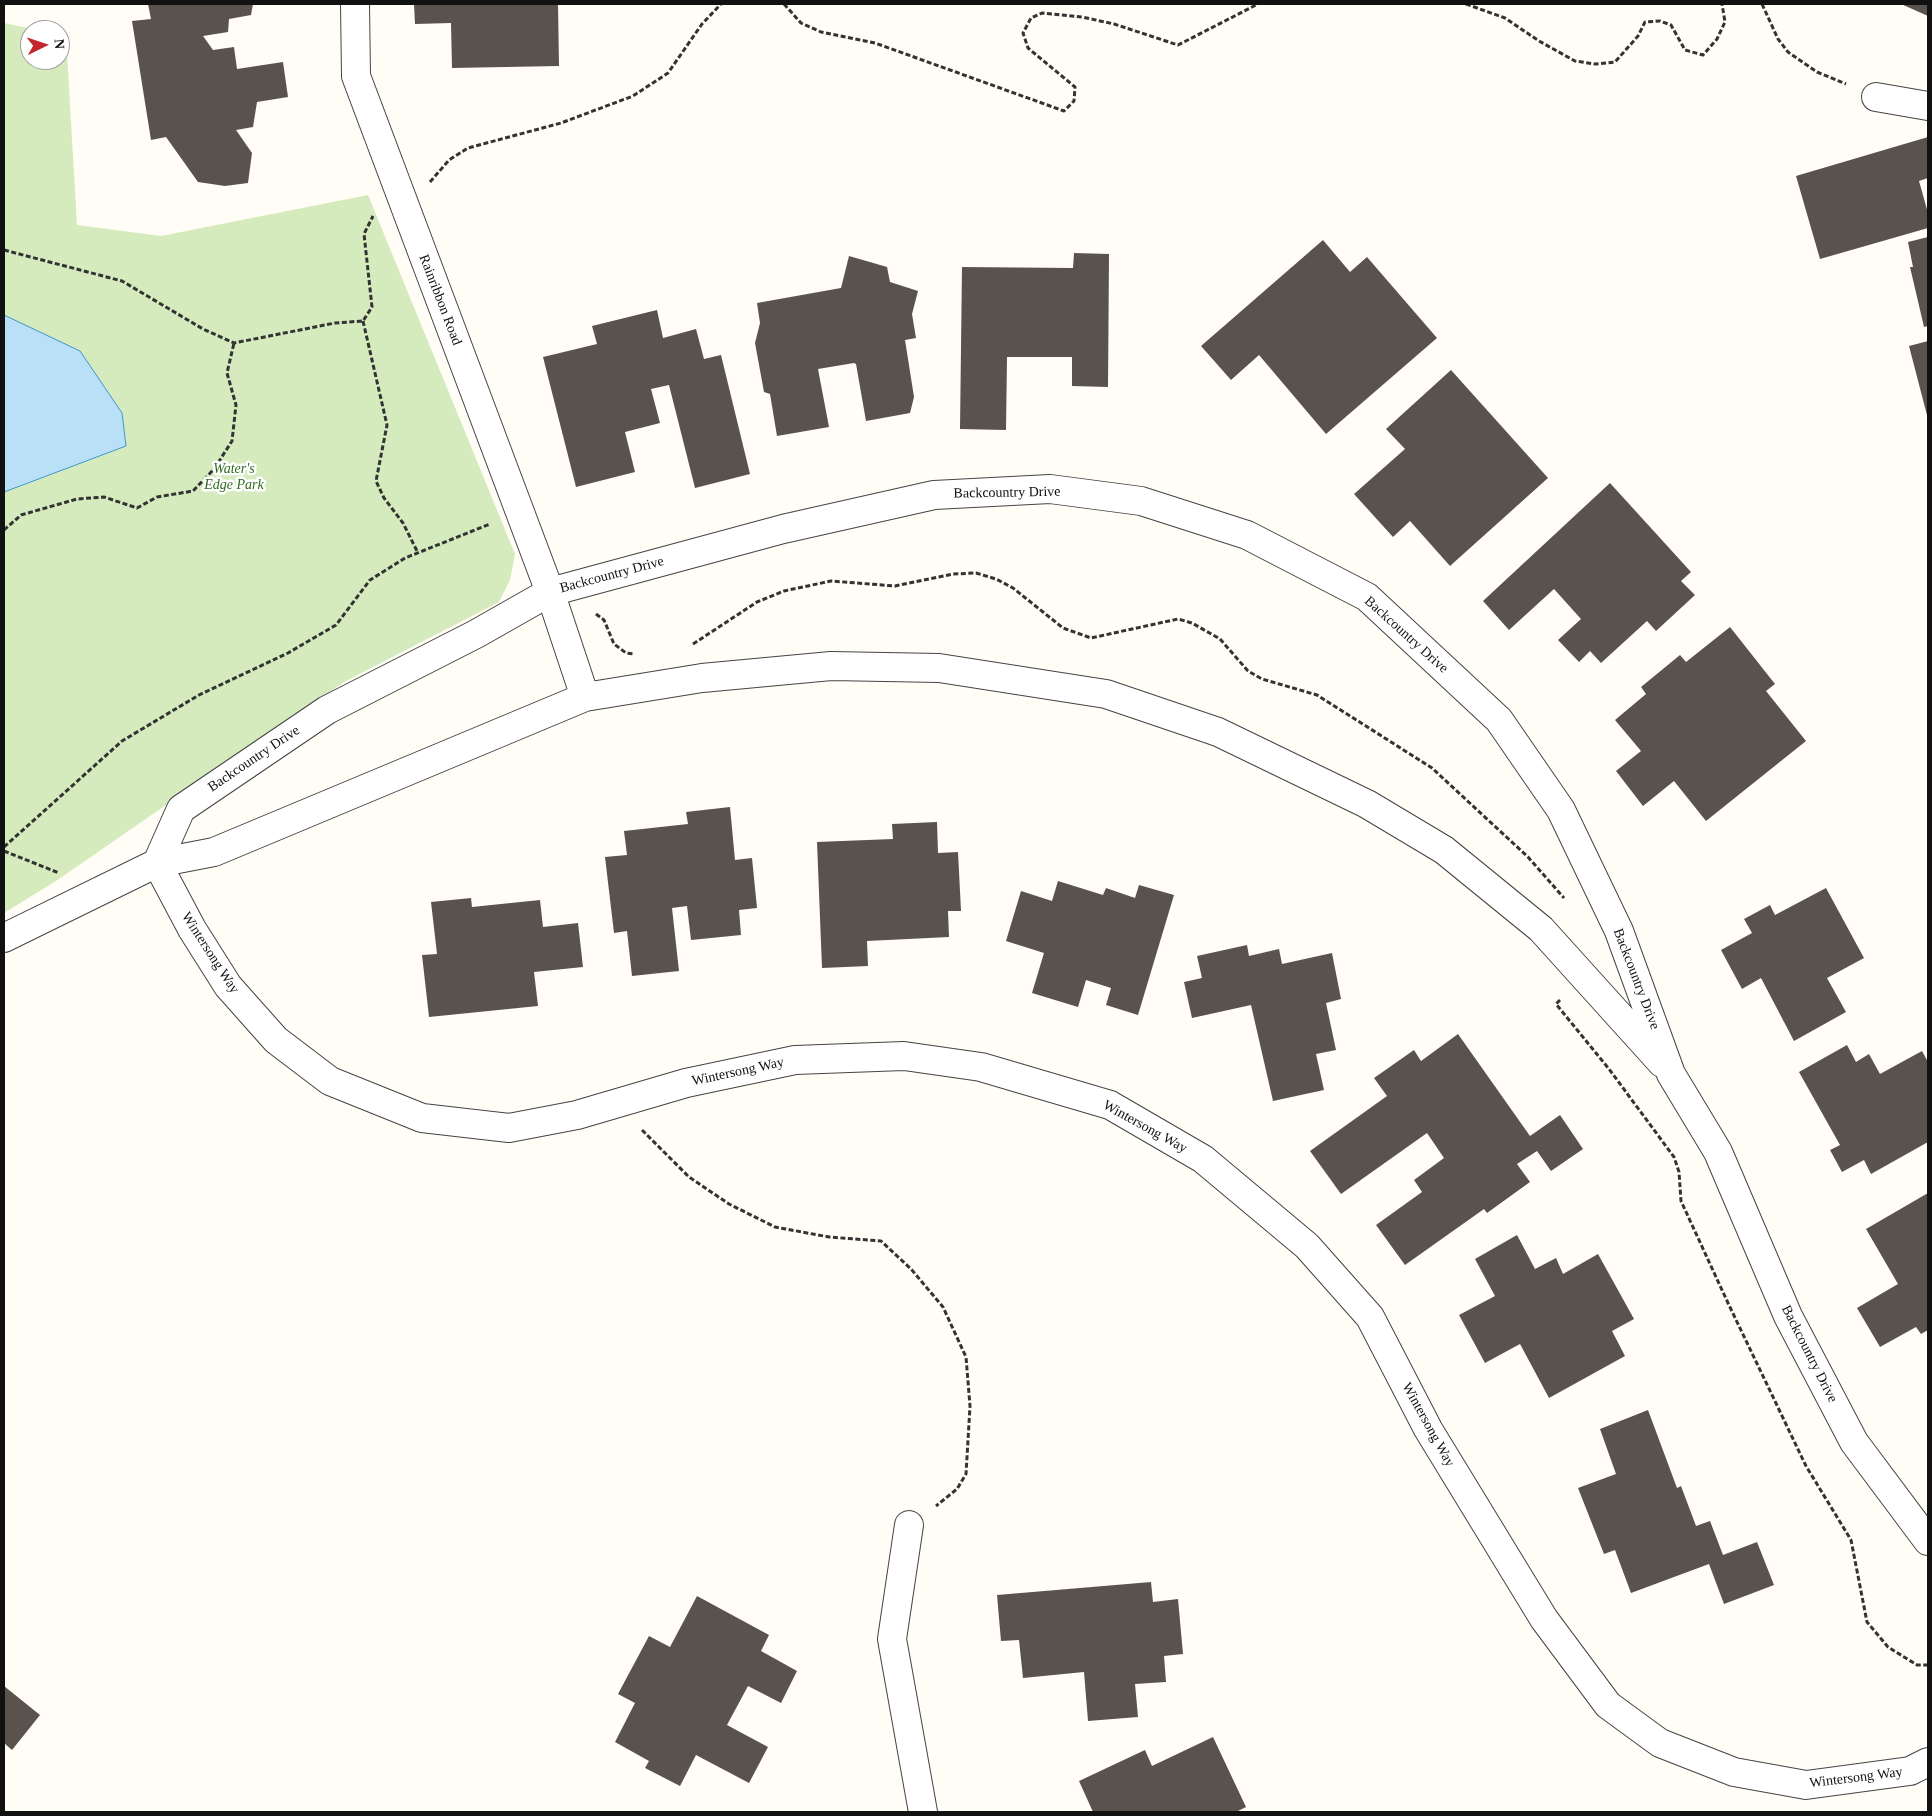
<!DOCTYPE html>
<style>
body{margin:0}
#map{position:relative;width:1932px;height:1816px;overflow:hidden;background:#fffdf5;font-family:Georgia,serif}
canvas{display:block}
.frame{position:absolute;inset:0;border:5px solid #111;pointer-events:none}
.north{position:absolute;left:20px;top:20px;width:50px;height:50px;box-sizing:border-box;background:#fff;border:1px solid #a0a0a0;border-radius:50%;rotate:86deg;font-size:14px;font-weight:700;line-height:20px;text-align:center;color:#111}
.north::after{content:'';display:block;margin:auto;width:18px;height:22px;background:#c4262e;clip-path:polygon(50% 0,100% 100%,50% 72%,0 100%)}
</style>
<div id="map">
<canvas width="1932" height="1816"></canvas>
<div class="frame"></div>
<div class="north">N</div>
</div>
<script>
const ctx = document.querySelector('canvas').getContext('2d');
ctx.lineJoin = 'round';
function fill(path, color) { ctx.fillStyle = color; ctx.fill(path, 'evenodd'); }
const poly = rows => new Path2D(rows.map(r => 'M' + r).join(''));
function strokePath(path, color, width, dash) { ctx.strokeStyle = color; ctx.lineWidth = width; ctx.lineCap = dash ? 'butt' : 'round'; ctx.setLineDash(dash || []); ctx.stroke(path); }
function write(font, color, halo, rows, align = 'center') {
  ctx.font = font + ' Georgia,serif'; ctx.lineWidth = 5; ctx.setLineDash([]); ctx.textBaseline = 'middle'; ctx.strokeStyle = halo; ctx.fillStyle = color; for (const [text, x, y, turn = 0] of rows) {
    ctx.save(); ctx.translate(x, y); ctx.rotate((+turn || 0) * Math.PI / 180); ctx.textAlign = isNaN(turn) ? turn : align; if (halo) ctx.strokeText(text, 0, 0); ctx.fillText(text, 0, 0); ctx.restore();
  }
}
fill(poly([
 [4,23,38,30,30,30,30,60,60,60,60,35,66,36,77,225,161,236,368,195,515,554,510,580,499,602,344,682,56,881,4,913]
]), '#d5ebbd');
const water = poly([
 [4,315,80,351,122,413,126,446,4,492,4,315]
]);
fill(water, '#b9e0f7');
strokePath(water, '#3f96cf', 1);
fill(poly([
 [148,4,253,4,251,15,229,19,228,32,203,36,213,50,234,47,237,69,283,62,288,97,257,102,253,127,236,130,252,153,248,183,225,186,198,182,166,137,151,140,132,21,151,19],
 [414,4,558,4,559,66,452,68,451,23,415,24],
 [1901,4,1928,4,1928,16],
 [1928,137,1928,178,1919,181,1928,213,1928,228,1820,259,1796,176],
 [1928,237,1928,326,1924,327,1910,267,1913,267,1908,242],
 [1323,240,1350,272,1367,257,1437,338,1326,434,1259,355,1231,380,1201,346],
 [1074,253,1109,254,1108,387,1072,386,1072,357,1007,357,1006,430,960,429,962,267,1073,268],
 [849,256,887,267,890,282,918,291,912,314,916,338,905,340,914,397,910,413,866,421,856,364,854,363,818,369,829,427,777,436,770,394,764,392,755,343,760,323,757,303,841,288],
 [657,310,663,338,696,329,704,359,721,355,750,474,695,488,669,385,651,389,660,423,625,432,635,472,576,487,543,357,597,344,592,326],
 [1928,341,1928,419,1909,346],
 [1451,370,1548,478,1450,566,1410,521,1393,537,1354,494,1405,449,1386,429],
 [1610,483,1691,572,1681,581,1695,595,1656,631,1647,621,1601,663,1590,651,1579,662,1558,640,1581,619,1554,589,1509,630,1483,601],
 [1730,627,1775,684,1766,691,1806,741,1706,821,1674,781,1643,806,1616,771,1641,751,1615,720,1646,694,1641,687,1680,655,1686,662],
 [730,807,735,860,752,858,757,908,739,910,741,935,691,940,687,906,672,908,679,971,632,976,627,931,614,933,605,857,627,855,624,831,688,824,686,812],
 [937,822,938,853,958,852,961,911,948,911,949,937,867,941,868,966,822,968,817,842,893,839,892,824],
 [1058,881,1103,895,1106,888,1135,898,1139,885,1174,895,1138,1015,1106,1005,1111,988,1086,980,1078,1007,1032,993,1044,953,1006,941,1021,891,1052,901],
 [1826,888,1864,958,1827,978,1846,1012,1794,1041,1761,978,1742,989,1721,950,1752,933,1744,919,1770,905,1775,915],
 [471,898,472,907,540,900,543,927,578,923,583,967,534,972,538,1006,429,1017,422,955,437,954,431,902],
 [1247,945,1249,956,1279,949,1282,964,1332,953,1341,999,1326,1003,1336,1050,1316,1054,1324,1090,1273,1101,1251,1005,1192,1018,1184,982,1202,978,1197,956],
 [1458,1034,1530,1136,1560,1115,1583,1149,1551,1171,1537,1151,1517,1164,1530,1182,1487,1213,1484,1209,1405,1265,1376,1225,1422,1192,1414,1180,1444,1158,1427,1133,1341,1194,1310,1151,1387,1096,1374,1078,1414,1050,1421,1061],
 [1847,1045,1856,1062,1869,1054,1880,1074,1922,1051,1928,1062,1928,1142,1871,1174,1864,1160,1842,1172,1830,1150,1840,1145,1799,1072],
 [1928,1193,1928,1330,1921,1334,1916,1327,1880,1347,1857,1308,1898,1284,1866,1229],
 [1517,1235,1535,1269,1556,1258,1563,1274,1598,1254,1634,1319,1612,1331,1625,1356,1549,1398,1520,1344,1485,1363,1459,1315,1495,1296,1475,1259],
 [1648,1410,1677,1488,1681,1486,1696,1526,1710,1521,1723,1555,1757,1542,1774,1585,1724,1604,1709,1564,1631,1593,1615,1550,1604,1554,1578,1488,1616,1474,1600,1429],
 [1151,1582,1153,1602,1178,1599,1183,1654,1164,1656,1166,1682,1135,1684,1138,1717,1088,1721,1084,1672,1023,1678,1019,1640,1001,1641,997,1595],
 [697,1596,769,1635,761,1651,797,1671,781,1703,748,1686,727,1725,768,1747,749,1783,696,1755,680,1786,645,1768,649,1761,615,1742,635,1703,618,1694,649,1636,670,1647],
 [4,1686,40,1715,12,1750,4,1743],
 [1213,1737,1246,1807,1236,1812,1093,1812,1079,1781,1145,1750,1152,1766]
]), '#5a524d');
const street = poly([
 [355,4,356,76,550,592,585,697],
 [1876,97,1928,106],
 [157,863,181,809,327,710,476,634,550,592,783,529,934,495,1050,489,1141,501,1247,535,1367,597,1499,720,1561,810,1619,931,1671,1074,1718,1152,1788,1316,1854,1442,1928,1541],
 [157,863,192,929,228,986,276,1040,330,1081,422,1118,509,1128,577,1115,686,1083,795,1060,904,1056,981,1067,1110,1105,1203,1159,1307,1246,1370,1317,1428,1429,1544,1619,1608,1705,1660,1743,1734,1772,1806,1785,1910,1771,1928,1762],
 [4,938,157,863,214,852,585,697,702,678,831,666,939,668,1106,694,1218,732,1367,804,1444,850,1541,929,1662,1063],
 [909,1525,892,1639,923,1812]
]);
strokePath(street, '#444', 30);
strokePath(poly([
 [784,4,801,23,821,32,875,43,1064,111,1074,101,1075,87,1028,48,1023,33,1031,18,1042,13,1082,17,1114,24,1178,45,1258,4],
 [1466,4,1505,18,1539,41,1575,61,1595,64,1615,62,1638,36,1645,22,1660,21,1671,25,1685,50,1703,55,1717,39,1725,22,1722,4],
 [1762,4,1778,39,1788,52,1817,72,1846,84],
 [430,182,449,160,468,148,561,123,633,96,668,73,702,24,721,4],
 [4,250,122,281,203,329,234,343,335,323,363,321,372,307,364,234,373,216],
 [363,321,387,425,376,481,384,498,403,523,418,553],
 [4,530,21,515,77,499,104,497,137,508,157,497,193,491,214,469,232,441,236,405,227,373,234,343],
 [596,614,604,620,614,644,626,653,634,654],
 [693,644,757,602,784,591,831,581,895,586,953,574,976,573,996,579,1013,588,1063,628,1091,638,1178,619,1192,623,1220,639,1248,671,1262,679,1317,695,1432,768,1528,857,1564,898],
 [4,847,122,741,199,695,288,653,336,625,370,580,405,558,490,524],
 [4,851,59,873],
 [1560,1000,1556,1004,1609,1069,1674,1157,1679,1172,1681,1201,1728,1303,1806,1466,1851,1540,1867,1622,1888,1647,1917,1665,1928,1665],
 [642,1130,689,1177,729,1204,775,1227,829,1237,881,1241,911,1269,943,1307,966,1357,970,1406,966,1474,957,1489,936,1506]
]), '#333', 3, [5, 2.5]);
strokePath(street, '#fff', 28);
write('14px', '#111', '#fff', [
 ["Rainribbon Road",440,300,69],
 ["Backcountry Drive",1007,493,-1],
 ["Backcountry Drive",612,575,-15],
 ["Backcountry Drive",1406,635,42],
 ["Backcountry Drive",254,759,-34],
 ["Wintersong Way",210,953,57],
 ["Backcountry Drive",1636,979,69],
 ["Wintersong Way",738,1072,-12],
 ["Wintersong Way",1145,1127,29],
 ["Backcountry Drive",1809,1354,63],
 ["Wintersong Way",1428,1425,61],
 ["Wintersong Way",1856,1778,-7]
]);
write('italic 14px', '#2f6b1f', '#fff', [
 ["Water's",234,469],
 ["Edge Park",234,485]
]);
</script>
